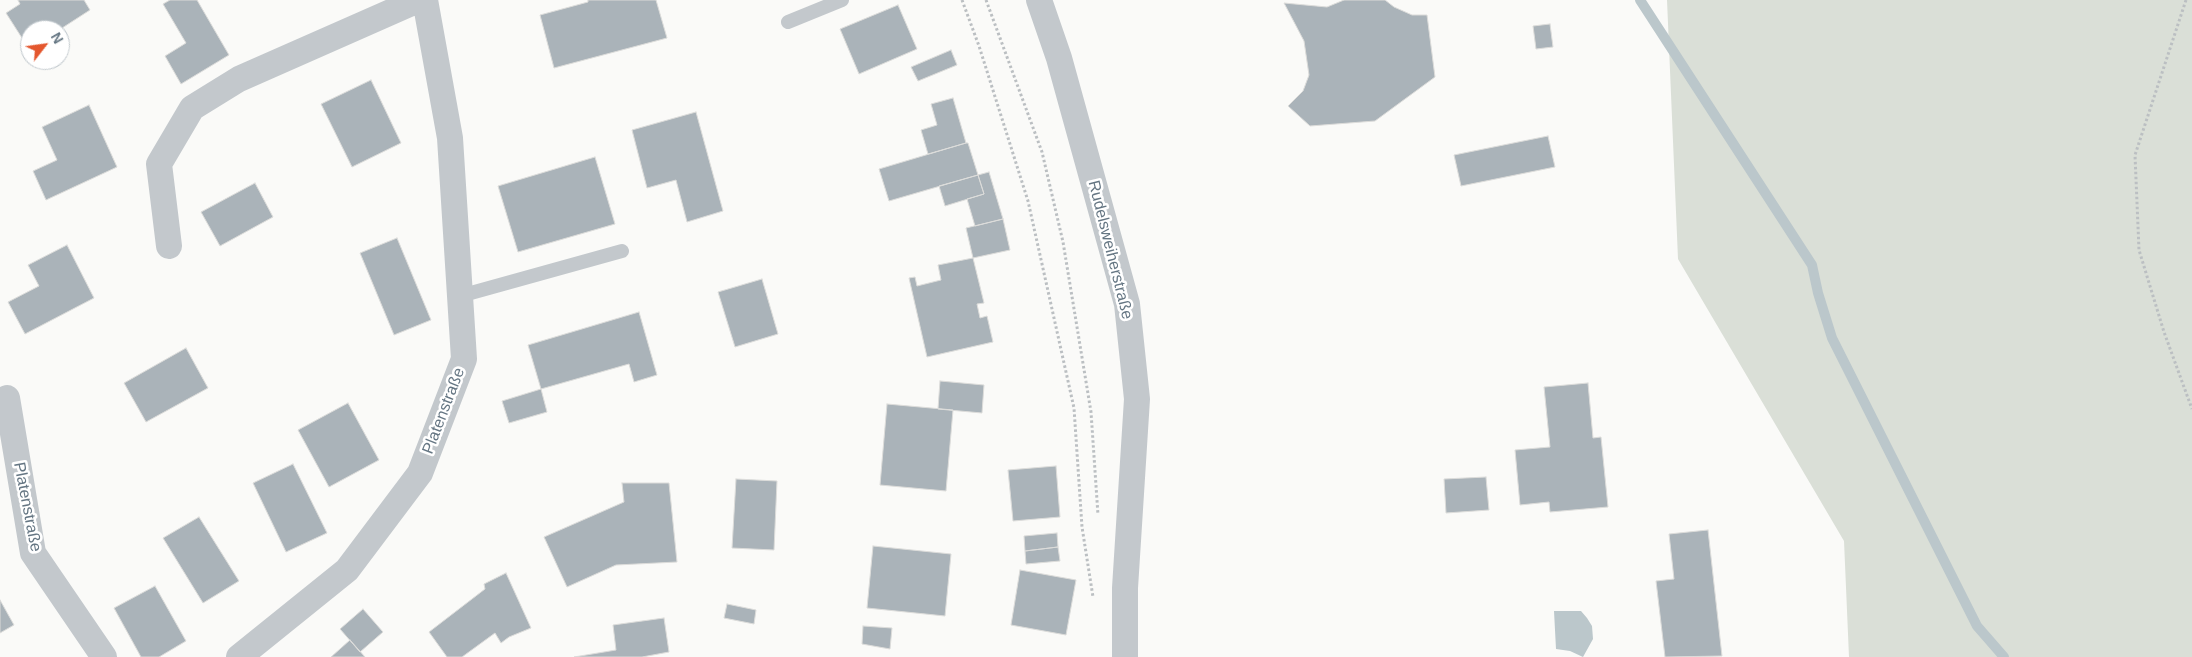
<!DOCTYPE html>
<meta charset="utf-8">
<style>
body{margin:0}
#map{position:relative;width:2192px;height:657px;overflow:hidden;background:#fafaf8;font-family:Arial,sans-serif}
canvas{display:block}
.north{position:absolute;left:20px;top:20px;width:50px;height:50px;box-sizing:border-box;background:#fff;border:1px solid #c1c8cd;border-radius:50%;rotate:60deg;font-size:14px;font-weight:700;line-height:20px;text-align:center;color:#657683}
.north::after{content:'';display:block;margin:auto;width:18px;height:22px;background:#e4572e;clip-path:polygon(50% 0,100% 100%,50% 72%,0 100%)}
</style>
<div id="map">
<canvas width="2192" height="657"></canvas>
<div class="north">N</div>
</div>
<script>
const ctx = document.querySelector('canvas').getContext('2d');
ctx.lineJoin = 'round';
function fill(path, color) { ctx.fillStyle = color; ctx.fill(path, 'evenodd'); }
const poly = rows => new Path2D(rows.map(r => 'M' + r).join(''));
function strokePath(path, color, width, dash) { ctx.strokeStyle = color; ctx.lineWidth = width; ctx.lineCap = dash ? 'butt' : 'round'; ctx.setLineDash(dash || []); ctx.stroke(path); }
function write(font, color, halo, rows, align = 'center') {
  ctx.font = font + ' Arial,sans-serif'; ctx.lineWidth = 5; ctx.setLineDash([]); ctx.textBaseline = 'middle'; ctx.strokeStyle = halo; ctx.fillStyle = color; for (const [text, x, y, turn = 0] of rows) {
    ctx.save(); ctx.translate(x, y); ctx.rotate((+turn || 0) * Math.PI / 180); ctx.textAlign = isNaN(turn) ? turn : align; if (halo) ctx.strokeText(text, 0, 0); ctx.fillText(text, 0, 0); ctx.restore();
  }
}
fill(poly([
 [1667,0,2192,0,2192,657,1849,657,1844,541,1678,259]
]), '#dadfd7');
fill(poly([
 [1554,611,1581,611,1587,618,1592,626,1593,639,1583,657,1570,651,1556,649]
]), '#bbc7cb');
strokePath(poly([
 [1640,0,1812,265,1818,293,1832,338,1977,626,2004,657]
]), '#bbc7cb', 10);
const building = poly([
 [18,0,84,0,90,10,59,30,30,30,29,49,6,13,20,4,18,0],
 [170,0,197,0,229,55,181,84,165,56,186,43,163,4,170,0],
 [588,0,656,0,667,38,554,68,540,15,588,2,588,0],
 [1344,0,1385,0,1394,7,1412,15,1427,15,1435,77,1375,121,1310,126,1288,106,1303,91,1309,75,1304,41,1284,3,1327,7,1344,0],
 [898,5,917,49,859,74,840,29,898,5],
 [1550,24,1553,47,1536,49,1533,26,1550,24],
 [951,50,957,65,918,81,911,67,951,50],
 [371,80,401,143,352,167,321,104,371,80],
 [953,98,966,143,928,154,921,130,937,125,931,104,953,98],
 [89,105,117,167,46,200,33,171,57,160,42,127,89,105],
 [696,112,723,211,687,222,676,180,647,188,632,130,696,112],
 [1548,136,1555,167,1461,186,1454,155,1548,136],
 [966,143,968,143,978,175,889,201,879,169,966,143],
 [595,157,615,224,518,252,498,186,595,157],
 [989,172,1003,219,975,226,967,199,984,194,978,175,989,172],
 [978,175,984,194,945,206,939,186,978,175],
 [255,183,273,217,220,246,201,212,255,183],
 [1003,219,1010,250,973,258,966,228,1003,219],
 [397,238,431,320,394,335,360,253,397,238],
 [67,245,94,298,25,334,8,302,39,286,28,265,67,245],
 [973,258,984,303,977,304,980,318,987,316,993,342,927,357,909,278,915,277,917,286,941,280,938,265,973,258],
 [762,279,778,334,735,347,718,292,762,279],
 [639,312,657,375,634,382,629,364,541,389,528,345,639,312],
 [186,348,208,388,146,422,124,383,186,348],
 [940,381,984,385,982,413,938,409,940,381],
 [1588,383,1593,438,1601,437,1608,507,1550,512,1549,502,1520,505,1515,450,1550,447,1544,387,1588,383],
 [541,389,547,412,509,423,502,401,541,389],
 [348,403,379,460,329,487,298,430,348,403],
 [887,404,953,410,946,491,880,485,887,404],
 [293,464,327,533,286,552,253,483,293,464],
 [1056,466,1060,517,1013,521,1008,470,1056,466],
 [1486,477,1489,510,1446,513,1444,479,1486,477],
 [736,479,777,481,774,550,732,548,736,479],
 [622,483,669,483,677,562,616,565,567,587,544,537,624,502,622,483],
 [199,517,239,581,203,603,163,538,199,517],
 [1708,530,1722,656,1665,657,1656,581,1674,579,1669,534,1708,530],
 [1057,533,1058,547,1025,551,1024,536,1057,533],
 [873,546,951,554,945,616,867,608,873,546],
 [1058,547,1060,561,1026,564,1025,551,1058,547],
 [1020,570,1076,580,1066,635,1011,625,1020,570],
 [506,573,531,628,509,637,501,643,495,633,462,657,447,657,429,632,485,589,484,584,506,573],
 [155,586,186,641,159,657,141,657,114,608,155,586],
 [0,600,14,625,0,633,0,600],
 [727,604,756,610,754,624,724,618,727,604],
 [363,609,383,632,360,652,340,629,363,609],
 [664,618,669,652,642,657,574,657,616,650,613,625,664,618],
 [863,626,892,628,890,649,862,644,863,626],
 [350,640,365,657,331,657,350,640]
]);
fill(building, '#aab3b9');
strokePath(building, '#dcdcda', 1);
strokePath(poly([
 [962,0,979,46,1028,201,1074,408,1082,527,1093,597],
 [986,0,1042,152,1063,242,1091,412,1098,515],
 [2186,0,2135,155,2139,250,2164,332,2192,409]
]), '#bbbfc2', 3, [2.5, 2.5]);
strokePath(poly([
 [788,22,842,0],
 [460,296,622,251]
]), '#c3c8cc', 14);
strokePath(poly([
 [1039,0,1059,58,1127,304,1137,399,1125,588,1125,657],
 [169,246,159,164,192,108,239,79,418,0],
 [7,398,33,553,104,657],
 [239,657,347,570,420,473,464,359,450,138,425,0]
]), '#c3c8cc', 26);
write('16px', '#657683', '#fff', [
 ["Rudelsweiherstraße",1110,250,76],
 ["Platenstraße",444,411,-69],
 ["Platenstraße",27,507,79]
]);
</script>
